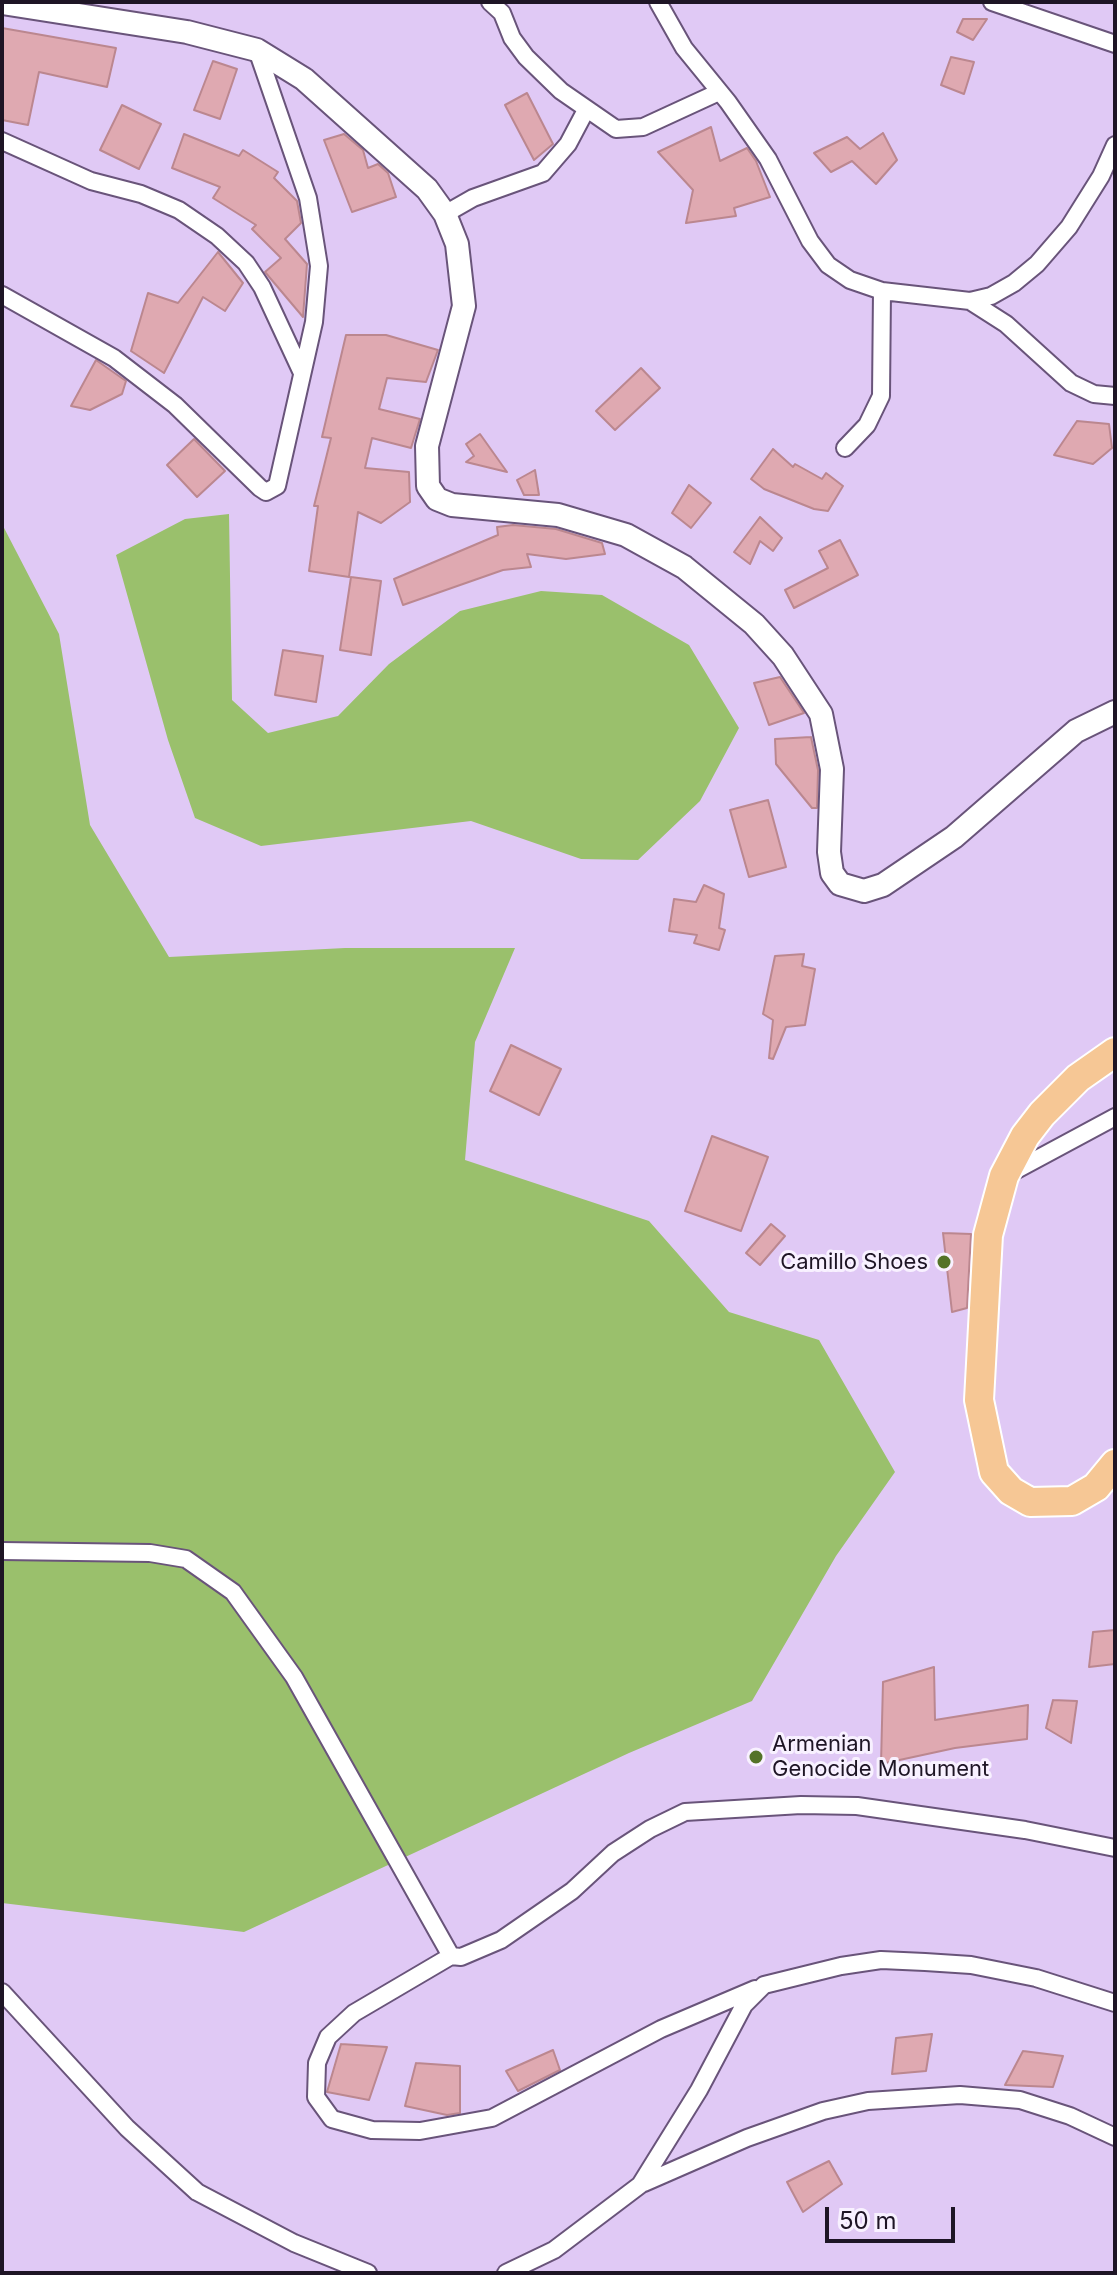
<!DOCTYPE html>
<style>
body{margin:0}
#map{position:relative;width:1117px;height:2275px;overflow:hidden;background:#e0c9f5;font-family:Inter,sans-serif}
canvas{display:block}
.frame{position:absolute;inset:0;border:4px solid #1e1525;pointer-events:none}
.scale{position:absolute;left:825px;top:2207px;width:130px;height:36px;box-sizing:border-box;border:4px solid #1e1525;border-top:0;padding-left:10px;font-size:24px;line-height:28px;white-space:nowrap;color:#1e1525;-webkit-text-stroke:6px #f8f1ff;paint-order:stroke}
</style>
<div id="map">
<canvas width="1117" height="2275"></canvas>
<div class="frame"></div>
<div class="scale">50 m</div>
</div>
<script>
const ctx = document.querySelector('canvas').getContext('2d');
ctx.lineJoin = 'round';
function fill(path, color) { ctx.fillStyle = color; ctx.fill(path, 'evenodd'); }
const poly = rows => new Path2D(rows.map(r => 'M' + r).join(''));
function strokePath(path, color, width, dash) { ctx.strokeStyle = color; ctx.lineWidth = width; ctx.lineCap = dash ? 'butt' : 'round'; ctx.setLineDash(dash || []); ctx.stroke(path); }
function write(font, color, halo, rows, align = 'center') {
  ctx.font = font + ' Inter,sans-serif'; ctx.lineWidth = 6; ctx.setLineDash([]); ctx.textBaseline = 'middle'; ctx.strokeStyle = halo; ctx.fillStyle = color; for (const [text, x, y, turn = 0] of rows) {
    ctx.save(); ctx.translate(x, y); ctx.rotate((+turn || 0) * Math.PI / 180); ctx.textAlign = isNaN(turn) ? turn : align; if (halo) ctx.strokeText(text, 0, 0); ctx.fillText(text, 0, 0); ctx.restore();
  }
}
fill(poly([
 [229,514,232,700,268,733,338,716,389,664,460,611,541,591,602,595,689,645,739,728,700,801,638,860,581,859,471,821,261,846,195,818,168,740,116,555,185,519],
 [2,524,59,634,90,825,169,957,345,948,515,948,475,1042,465,1160,649,1221,729,1312,819,1340,895,1472,836,1556,752,1701,629,1753,244,1932,2,1903]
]), '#9ac06c');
const building = poly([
 [963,19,987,19,973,40,957,32,963,19],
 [2,28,116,48,107,87,39,72,28,125,2,120,2,28],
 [951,57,974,62,964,94,941,85,951,57],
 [213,61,237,69,220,119,194,110,213,61],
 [527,93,553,144,534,160,505,105,527,93],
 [122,105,161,124,139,169,100,150,122,105],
 [711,127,720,161,747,148,756,161,770,197,734,208,736,216,686,223,693,190,658,152,711,127],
 [883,133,897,160,876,184,852,161,831,172,814,153,847,137,860,149,883,133],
 [184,134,239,156,243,150,278,172,274,178,297,201,301,223,285,239,307,264,303,317,265,272,281,258,252,229,256,225,213,198,220,187,172,168,184,134],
 [344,134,363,150,368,168,378,164,388,173,396,197,352,212,324,140,344,134],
 [218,252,243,283,225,311,203,297,164,373,131,351,148,293,178,303,218,252],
 [346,335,386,335,438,350,426,382,387,378,379,409,420,419,411,448,372,438,365,468,409,472,410,502,381,523,358,512,349,577,309,571,318,506,314,506,331,438,322,437,346,335],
 [96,360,126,381,122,394,90,410,71,406,96,360],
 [641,368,660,388,615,430,596,411,641,368],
 [1077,421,1109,424,1112,448,1093,464,1054,455,1077,421],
 [480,434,507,472,466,462,474,456,466,444,480,434],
 [194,439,225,471,197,497,167,465,194,439],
 [773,449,793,467,795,464,822,479,826,473,843,486,828,511,814,509,764,489,751,479,773,449],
 [535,470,539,495,524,495,517,480,535,470],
 [689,485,711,503,691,528,672,513,689,485],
 [760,517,782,538,773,551,760,541,750,564,734,552,760,517],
 [513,525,556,529,602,543,605,554,566,559,527,554,531,567,503,570,403,605,394,579,498,535,497,527,513,525],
 [840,540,858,575,794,608,785,590,828,568,819,551,840,540],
 [351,577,381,581,371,655,340,650,351,577],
 [283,650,323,656,316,702,275,695,283,650],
 [780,677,804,713,769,725,754,683,780,677],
 [811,737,818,770,817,808,812,808,776,764,775,739,811,737],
 [768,800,786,867,749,877,730,810,768,800],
 [704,885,724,894,719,928,725,930,719,950,694,943,697,935,669,931,674,899,696,902,704,885],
 [804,954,802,966,815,969,805,1025,786,1027,773,1059,769,1058,773,1020,763,1014,775,956,804,954],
 [511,1045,561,1069,539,1115,490,1091,511,1045],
 [712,1136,768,1157,741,1231,685,1211,712,1136],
 [771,1224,785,1236,760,1265,746,1253,771,1224],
 [943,1233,971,1234,967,1308,952,1312,943,1233],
 [1115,1630,1115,1664,1089,1667,1093,1632,1115,1630],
 [934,1667,935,1720,1028,1705,1027,1739,955,1748,881,1764,883,1682,934,1667],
 [1053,1700,1077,1701,1071,1743,1046,1728,1053,1700],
 [932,2034,926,2071,892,2074,896,2038,932,2034],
 [341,2044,387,2047,369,2100,327,2092,341,2044],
 [553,2050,560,2070,518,2091,506,2071,553,2050],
 [1023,2051,1063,2056,1053,2087,1005,2085,1023,2051],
 [416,2063,460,2066,460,2113,447,2115,405,2106,416,2063],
 [829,2161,842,2184,803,2212,787,2182,829,2161]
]);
fill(building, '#dfa9b1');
strokePath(building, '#bb878f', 2);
const street = poly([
 [490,2,502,13,512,38,526,57,561,91,616,129,643,127,719,92],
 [658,2,684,48,728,102,768,159,810,241,828,265,850,280,882,291,970,301,991,296,1014,283,1037,264,1069,227,1101,176,1115,145],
 [992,2,1115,44],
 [2,141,91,181,141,194,179,210,217,236,246,263,262,287,302,373],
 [445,214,473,198,543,173,568,144,586,110],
 [2,295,114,358,175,405,260,488,266,492,277,486,314,322,319,266,308,198,257,50],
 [970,301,1006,324,1071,383,1094,394,1115,396],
 [845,448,867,425,881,396,882,291],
 [1009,1174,1115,1117],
 [2,1551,150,1553,186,1559,233,1592,294,1677,451,1956,461,1957,501,1940,572,1891,613,1853,650,1829,685,1812,801,1805,857,1806,1025,1830,1115,1848],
 [451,1956,354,2013,328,2037,317,2063,316,2097,332,2119,372,2130,420,2131,492,2118,661,2029,755,1989],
 [2,1992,127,2128,197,2192,294,2243,368,2273],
 [644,2183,747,2138,823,2111,868,2101,960,2095,1020,2100,1070,2116,1115,2137],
 [506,2273,554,2250,640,2185,699,2090,744,2005,764,1985,841,1966,881,1960,925,1962,971,1965,1036,1978,1115,2003]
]);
const secondary = poly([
 [2,3,187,32,257,50,304,79,427,189,445,214,457,244,464,306,427,446,428,486,437,499,452,505,558,515,626,535,684,567,754,624,783,656,821,714,832,769,829,852,832,873,840,884,864,891,883,885,954,837,1076,731,1115,712]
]);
const highway = poly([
 [1115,1052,1078,1078,1042,1114,1025,1136,1004,1176,988,1235,979,1400,994,1472,1011,1491,1030,1502,1072,1501,1096,1487,1115,1464]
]);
strokePath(street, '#69547a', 20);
strokePath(secondary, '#69547a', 26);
strokePath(highway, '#fff', 32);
strokePath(street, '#fff', 16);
strokePath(secondary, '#fff', 22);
strokePath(highway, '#f6c795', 28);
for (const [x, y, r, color] of [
 [944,1262,8,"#547328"],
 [756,1757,8,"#547328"]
]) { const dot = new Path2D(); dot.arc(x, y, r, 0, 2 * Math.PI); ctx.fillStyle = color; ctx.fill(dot); strokePath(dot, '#f8f1ff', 3); }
write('22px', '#1e1525', '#f8f1ff', [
 ["Camillo Shoes",928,1262],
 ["Armenian",772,1744,"left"],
 ["Genocide Monument",772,1769,"left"]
], 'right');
</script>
